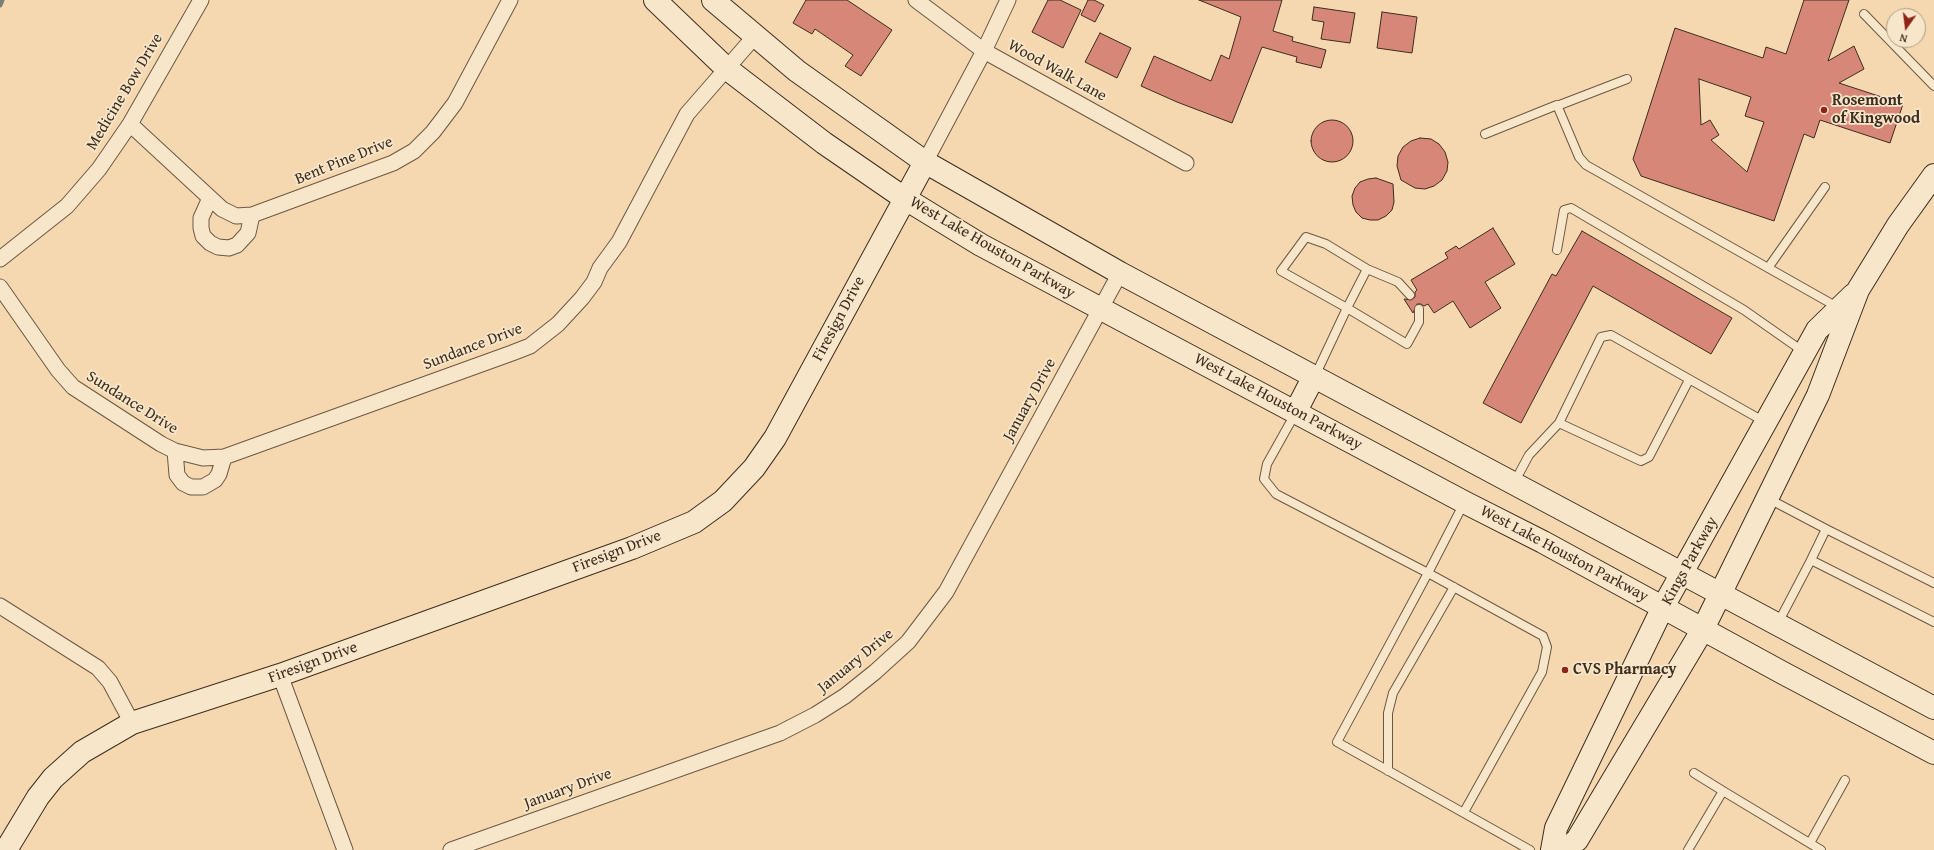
<!DOCTYPE html>
<style>
body{margin:0}
#map{position:relative;width:1934px;height:850px;overflow:hidden;background:#f5d8af;font-family:"Gentium Book Plus",serif}
canvas{display:block}
.north{position:absolute;left:1886px;top:8px;width:40px;height:40px;box-sizing:border-box;background:#f8e6cb;border:1px solid #ad9c86;border-radius:50%;rotate:194deg;font-size:11px;font-weight:700;line-height:16px;text-align:center;color:#3d2d1e}
.north::after{content:'';display:block;margin:auto;width:14px;height:18px;background:#8f2418;clip-path:polygon(50% 0,100% 100%,50% 72%,0 100%)}
</style>
<div id="map">
<canvas width="1934" height="850"></canvas>
<div class="north">N</div>
</div>
<script>
const ctx = document.querySelector('canvas').getContext('2d');
ctx.lineJoin = 'round';
const poly = rows => new Path2D(rows.map(r => 'M' + r).join(''));
function strokePath(path, color, width, dash) { ctx.strokeStyle = color; ctx.lineWidth = width; ctx.lineCap = dash ? 'butt' : 'round'; ctx.setLineDash(dash || []); ctx.stroke(path); }
function fill(path, color) { ctx.fillStyle = color; ctx.fill(path, 'evenodd'); }
function write(font, color, halo, rows, align = 'center') {
  ctx.font = font + ' "Gentium Book Plus",serif'; ctx.lineWidth = 3.5; ctx.setLineDash([]); ctx.textBaseline = 'middle'; ctx.strokeStyle = halo; ctx.fillStyle = color; for (const [text, x, y, turn = 0] of rows) {
    ctx.save(); ctx.translate(x, y); ctx.rotate((+turn || 0) * Math.PI / 180); ctx.textAlign = isNaN(turn) ? turn : align; if (halo) ctx.strokeText(text, 0, 0); ctx.fillText(text, 0, 0); ctx.restore();
  }
}
strokePath(poly([
 [0,5,2,0]
]), '#788077', 5);
const building = poly([
 [806,0,847,0,892,30,861,76,845,66,853,55,815,29,812,34,793,23,806,0],
 [1048,0,1060,0,1081,10,1063,48,1032,32,1048,0],
 [1088,0,1094,0,1104,5,1095,22,1081,15,1088,0],
 [1199,0,1282,0,1273,31,1293,37,1292,41,1326,50,1321,68,1296,62,1297,57,1262,47,1232,123,1177,102,1141,86,1154,56,1211,81,1221,55,1229,59,1241,17,1199,0],
 [1804,0,1849,0,1828,61,1854,46,1864,69,1839,83,1903,104,1890,143,1820,120,1814,138,1804,134,1774,221,1641,176,1633,159,1675,28,1763,58,1766,47,1786,54,1804,0],
 [1699,79,1751,97,1745,116,1764,122,1747,172,1711,140,1719,135,1710,120,1701,125,1699,79],
 [1314,7,1355,13,1350,43,1321,39,1324,22,1312,20,1314,7],
 [1382,12,1417,17,1412,53,1377,48,1382,12],
 [1100,33,1131,48,1117,78,1085,62,1100,33],
 '1311 141a21 21 0 1 1 42 0a21 21 0 1 1-42 0Z',
 [1420,138,1431,139,1439,144,1445,152,1448,162,1447,171,1442,180,1434,186,1425,189,1415,188,1401,180,1397,166,1398,156,1403,147,1411,141,1420,138],
 [1376,178,1393,184,1394,202,1392,210,1386,216,1378,220,1370,220,1362,218,1356,212,1353,205,1352,196,1355,188,1360,182,1368,179,1376,178],
 [1493,228,1515,264,1485,282,1501,308,1470,328,1453,301,1434,313,1428,304,1424,306,1421,304,1417,304,1413,313,1404,299,1411,300,1415,297,1415,292,1417,290,1411,280,1448,258,1445,253,1456,246,1459,249,1493,228],
 [1582,231,1732,318,1711,354,1593,286,1521,423,1483,403,1552,274,1556,276,1582,231]
]);
fill(building, '#d68778');
strokePath(building, '#3d2d1e', 1);
const lane = poly([
 [1864,14,1934,86],
 [1557,106,1627,79],
 [1485,134,1557,105,1579,157,1586,165,1839,308],
 [1557,250,1564,210,1571,208,1744,310,1804,352],
 [1768,268,1825,187],
 [1367,269,1347,308,1407,344,1419,322,1419,309],
 [1315,376,1347,308,1281,271,1306,237,1326,244,1367,269,1398,282,1410,295],
 [1295,414,1267,464,1264,479,1276,494,1428,573,1543,636,1547,647,1542,672,1464,812],
 [1559,423,1641,461,1649,457,1689,380],
 [1514,483,1529,455,1559,423,1601,337,1611,335,1765,422],
 [1769,499,1826,529],
 [1464,503,1428,573,1337,742,1530,850],
 [1811,560,1826,529,1934,583],
 [1778,623,1811,560,1934,622],
 [1388,771,1388,713,1393,693,1454,587],
 [1694,773,1723,791],
 [1810,843,1845,780],
 [1688,850,1723,791,1821,850]
]);
const street = poly([
 [916,0,984,51,1186,163],
 [130,124,222,209,236,216,252,215,393,163,414,151,433,132,455,103,510,0],
 [925,162,984,51,1008,0],
 [210,198,201,218,201,228,203,236,210,243,218,247,229,248,237,245,248,233,252,215],
 [0,259,67,206,99,169,130,124,201,0],
 [0,287,58,370,73,387,161,444,175,451,203,458,224,457,512,353,530,346,558,324,582,298,594,282,600,268,619,242,687,114,755,36],
 [175,451,177,475,183,483,191,487,203,487,215,480,219,474,224,457],
 [0,606,98,668,110,682,132,723],
 [280,675,345,850],
 [451,850,780,733,815,715,845,696,875,672,908,642,946,592,1120,273]
]);
const secondary = poly([
 [655,0,726,68,824,143,904,198,981,245,1464,502,1543,542,1783,673,1934,753],
 [713,0,797,71,925,162,1120,273,1934,708],
 [1296,411,1314,376],
 [6,850,38,797,53,778,82,752,132,723,280,675,632,548,694,522,723,501,754,468,775,438,925,162],
 [1552,850,1556,828,1663,607,1817,330,1853,295],
 [1565,850,1577,840,1703,629,1818,395,1858,290,1898,225,1934,175]
]);
strokePath(lane, '#6b5842', 10);
strokePath(street, '#6b5842', 17);
strokePath(secondary, '#3d2d1e', 24);
strokePath(lane, '#f8e6cb', 8);
strokePath(street, '#f8e6cb', 15);
strokePath(secondary, '#f8e6cb', 22);
for (const [x, y, r, color] of [
 [1824,110,4,"#8f2418"],
 [1565,670,4,"#8f2418"]
]) { const dot = new Path2D(); dot.arc(x, y, r, 0, 2 * Math.PI); ctx.fillStyle = color; ctx.fill(dot); strokePath(dot, '#f8e6cb', 1.5); }
write('16px', '#3d2d1e', '#f8e6cb', [
 ["Wood Walk Lane",1057,71,29],
 ["Medicine Bow Drive",125,92,-59],
 ["Bent Pine Drive",344,161,-22],
 ["West Lake Houston Parkway",992,248,30],
 ["Firesign Drive",839,319,-62],
 ["Sundance Drive",473,347,-21],
 ["January Drive",1030,400,-61],
 ["West Lake Houston Parkway",1278,402,28],
 ["Sundance Drive",132,403,32],
 ["Firesign Drive",617,552,-21],
 ["West Lake Houston Parkway",1564,554,28],
 ["Kings Parkway",1690,561,-61],
 ["January Drive",856,661,-39],
 ["Firesign Drive",313,663,-20],
 ["January Drive",568,789,-20]
]);
write('bold 16px', '#3d2d1e', '#f8e6cb', [
 ["Rosemont",1832,101],
 ["of Kingwood",1832,119],
 ["CVS Pharmacy",1573,670]
], 'left');
</script>
